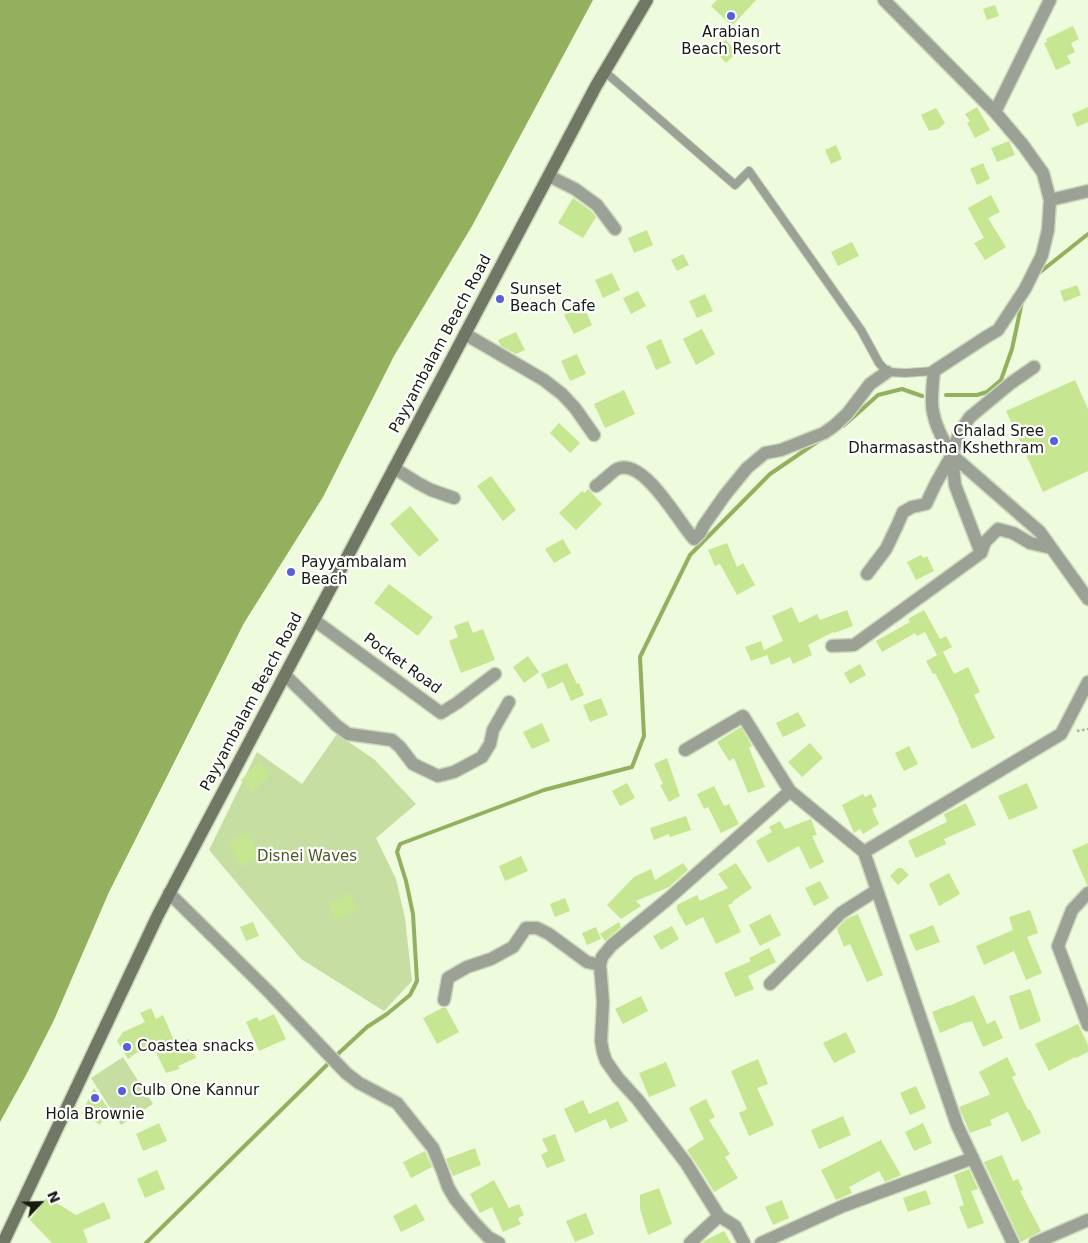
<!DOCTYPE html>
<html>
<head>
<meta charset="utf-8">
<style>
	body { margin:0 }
	#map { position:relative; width:1088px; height:1243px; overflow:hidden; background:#eefbdc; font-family:"DejaVu Sans",sans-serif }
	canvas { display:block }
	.north { position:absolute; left:15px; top:1178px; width:50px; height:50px; -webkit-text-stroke:4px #fff; paint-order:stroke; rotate:66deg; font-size:14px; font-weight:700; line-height:20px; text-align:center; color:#171c11 }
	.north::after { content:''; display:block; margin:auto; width:18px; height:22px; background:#171c11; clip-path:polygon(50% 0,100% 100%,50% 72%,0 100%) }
</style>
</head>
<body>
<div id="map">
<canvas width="1088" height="1243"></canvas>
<div class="north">N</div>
</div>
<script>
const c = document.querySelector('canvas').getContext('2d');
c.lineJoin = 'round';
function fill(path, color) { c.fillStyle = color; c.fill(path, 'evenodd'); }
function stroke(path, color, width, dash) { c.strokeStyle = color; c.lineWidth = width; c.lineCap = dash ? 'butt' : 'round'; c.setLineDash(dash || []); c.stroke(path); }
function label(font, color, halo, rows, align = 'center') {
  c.font = font + ' "DejaVu Sans",sans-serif'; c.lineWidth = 4.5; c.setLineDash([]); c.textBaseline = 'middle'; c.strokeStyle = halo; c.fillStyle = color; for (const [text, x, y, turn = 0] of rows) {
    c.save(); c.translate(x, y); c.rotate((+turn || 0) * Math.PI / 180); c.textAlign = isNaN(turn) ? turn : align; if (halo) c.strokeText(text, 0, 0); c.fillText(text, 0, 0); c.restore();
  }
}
fill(new Path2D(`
	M337 734 375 760 416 804 376 838 396 879 405 918 412 981 384 1011 301 959 209 850 257 752 302 784Z
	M123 1057 153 1104 121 1125 91 1078Z`), '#c6dea1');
fill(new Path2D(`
	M0 0H593L472 226 394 356 323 497 244 623 109 892 54 1020 26 1075 0 1122Z`), '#92b05e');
stroke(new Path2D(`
	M1039 273 1088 234
	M946 395H977L987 392 1001 380 1012 349 1022 302
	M843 426 849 421 878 395 902 389 922 396
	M146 1243 340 1052 367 1027 387 1014 410 995 417 981 413 914 406 881 397 852 400 844 544 790 632 767 644 736 640 657 690 555 770 474 820 440`), '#92b05e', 4);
fill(new Path2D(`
	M717 0H756L732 26 711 6Z
	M995 5 999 16 987 20 983 9Z
	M1073 26 1079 39 1071 43 1075 52 1067 56 1071 63 1056 70 1044 43 1047 42 1046 39Z
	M726 40 737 52 726 63 714 50Z
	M977 107 990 130 975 138 967 123 970 121 965 114Z
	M1088 107V122L1077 127 1072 114Z
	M936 108 945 123 938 129 929 131 921 115Z
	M1009 141 1015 155 997 162 991 148Z
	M836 145 842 159 831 164 825 150Z
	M983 163 990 179 977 185 970 169Z
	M991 195 1000 212 988 218 1006 247 985 260 974 243 984 238 968 208Z
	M573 198 591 211 596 217 583 238 558 223Z
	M647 230 653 245 634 253 628 238Z
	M852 242 859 256 838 266 831 252Z
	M683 254 689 265 677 271 671 260Z
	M612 273 620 290 603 298 595 280Z
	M1077 285 1081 295 1064 302 1060 291Z
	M638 291 646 306 631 314 623 298Z
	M705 294 713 311 697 318 689 301Z
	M583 305 592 325 574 334 564 315Z
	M702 329 715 354 696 365 683 339Z
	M516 332 525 350 516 354 501 346 498 340Z
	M661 339 671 363 656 370 646 346Z
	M577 354 586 374 570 381 561 361Z
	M1075 380 1088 409V471L1043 492 1006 411Z
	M624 390 635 414 605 428 594 404Z
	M559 423 580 443 570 453 550 433Z
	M491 476 516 510 503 521 477 486Z
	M588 489 602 504 576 530 559 513 582 491 585 493Z
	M410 506 439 540 419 557 390 524Z
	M563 539 571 553 554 563 545 549Z
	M727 543 737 567 743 563 755 585 737 595 720 564 715 566 708 550Z
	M921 555 923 558 927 556 934 571 916 580 907 562Z
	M389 584 433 617 418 636 374 603Z
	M792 607 799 623 817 614 820 620 847 610 853 626 834 633 833 632 808 645 812 655 793 664 790 657 771 665 767 655 751 661 745 647 761 641 764 650 783 641 772 616Z
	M924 610 940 639 946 636 952 647 937 655 925 632 917 636 915 633 882 652 876 641 910 622 908 619Z
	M468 621 473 633 483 629 495 660 461 673 449 641 458 637 454 626Z
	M943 652 954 674 968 667 980 692 974 695 995 738 972 749 958 721 959 720 935 673 933 674 926 661Z
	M528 656 539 672 524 683 513 667Z
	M567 663 577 684 579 683 584 695 571 701 563 682 548 689 541 674Z
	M860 664 866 675 850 684 844 673Z
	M601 698 608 715 590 722 583 705Z
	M798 712 806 726 783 737 776 723Z
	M542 723 550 741 532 749 523 732Z
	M741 727 752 746 749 748 765 787 748 793 734 758 729 761 717 742Z
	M810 743 823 758 802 777 788 762Z
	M909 746 918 764 904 771 895 753Z
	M667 758 680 796 669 802 660 785 663 784 654 764Z
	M259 761 271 773 253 792 241 780Z
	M627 783 635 798 620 806 612 791Z
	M1027 783 1038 808 1009 820 998 796Z
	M714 786 724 806 729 804 739 824 721 833 708 807 704 809 697 794Z
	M863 794 865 797 871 794 877 806 872 809 879 824 863 834 860 829 854 833 842 805Z
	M966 803 976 825 944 839 946 844 916 858 908 841 947 822 944 814Z
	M686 816 691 830 670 837 669 834 654 840 650 828Z
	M811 819 817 835 812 836 824 862 810 869 799 846 768 863 756 841 772 832 769 827 780 821 785 829Z
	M248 832 260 858 240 867 228 842Z
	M1088 843V885H1087L1072 850Z
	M521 856 528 871 505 881 499 866Z
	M683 863 688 870 669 887 636 901 641 906 621 919 607 905 634 877 651 869 655 880Z
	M736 863 752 888 733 901V903L728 905 741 932 716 944 703 917 686 926 677 910V905L697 895 700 901 728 888 718 874Z
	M898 868H902L909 875 898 885 890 876Z
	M949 873 960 894 939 906 929 884Z
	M820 881 829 898 814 906 805 888Z
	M350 893 358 911 336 921 328 903Z
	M565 898 570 911 555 917 550 904Z
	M1030 910 1038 933 1027 937 1042 973 1026 980 1014 951 984 965 976 946 1013 930 1009 917Z
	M770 914 781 935 760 946 749 925Z
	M858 914 883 975 867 982 850 944 844 947 837 929 846 919Z
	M253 922 259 936 246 941 240 927Z
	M619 922 621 927 605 941 600 934Z
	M933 925 940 942 916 951 909 935Z
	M672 926 679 939 661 950 653 936Z
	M596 927 601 939 587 945 582 933Z
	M769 948 776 962 748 976 754 989 735 997 724 973 751 961 749 958Z
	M1030 989 1041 1021 1020 1030 1009 996Z
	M974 995 987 1024 995 1020 1003 1038 983 1047 972 1021 966 1023V1022L940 1033 932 1012 949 1005V1006Z
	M641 996 648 1011 623 1024 615 1009Z
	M151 1008 156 1019 163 1015 176 1045 189 1039 196 1058 178 1066 180 1069 166 1073 155 1050 149 1052 146 1046 128 1059 117 1041 123 1032 145 1022 140 1013Z
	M442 1008H446L459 1032 437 1044 423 1018Z
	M274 1014 286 1039 259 1051 246 1022 257 1017 259 1021Z
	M1078 1024 1088 1045V1052L1076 1058 1075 1057 1049 1071 1035 1044Z
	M846 1032 856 1052 834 1063 823 1043Z
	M1007 1057 1016 1075 1012 1077 1028 1110H1030L1041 1133 1022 1142 1008 1112 990 1120 992 1125 970 1133 959 1107 989 1095 990 1094 979 1072Z
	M758 1059 768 1084 757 1088 774 1125 749 1136 739 1113 747 1109 731 1071Z
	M666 1062 676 1086 649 1097 639 1073Z
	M916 1086 926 1108 910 1115 900 1093Z
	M94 1088 108 1108 100 1125 82 1113Z
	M706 1099 715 1117 709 1120 730 1154 725 1157 738 1178 714 1192 702 1172 687 1150 704 1139 689 1108Z
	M583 1100 589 1114 618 1101 628 1121 610 1129 606 1119 575 1133 564 1109Z
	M843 1116 851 1135 819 1149 811 1130Z
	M159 1123 167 1141 143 1151 136 1134Z
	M923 1123 932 1143 914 1151 905 1132Z
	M555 1134 565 1161 547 1168 541 1155 548 1151 542 1139Z
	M881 1140 901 1175 885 1182 879 1171 849 1187 852 1193 836 1200 821 1170Z
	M475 1148 481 1165 453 1176 446 1159Z
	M425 1151 432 1167 411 1178 403 1162Z
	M1002 1155 1013 1181 1018 1179 1023 1190 1020 1191 1041 1231 1021 1242 984 1162Z
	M969 1169 978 1189 971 1191 984 1223 968 1229 959 1207 964 1205 954 1175Z
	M157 1170 165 1189 145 1198 137 1179Z
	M494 1180 509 1208 519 1204 524 1215 518 1218 521 1224 503 1232 492 1207 480 1213 470 1194Z
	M659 1188 672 1224 648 1235 640 1209V1195Z
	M926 1190 931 1204 908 1212 903 1198Z
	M47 1197 76 1215 104 1202 111 1218 83 1230 88 1243H52L30 1220Z
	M782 1200 789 1218 773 1225 765 1207Z
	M416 1204 425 1220 401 1232 393 1216Z
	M586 1213 594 1234 575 1242 566 1221Z
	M724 1231 731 1243H702L704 1241Z`), '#c6e692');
const service = new Path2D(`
	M604 71 735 185 749 171 861 330 879 363 887 372 905 373 934 371`);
const minor = new Path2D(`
	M884 0 995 112
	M1050 0 995 112 1023 145 1043 173 1050 200 1048 230 1042 255 1025 289 998 330 986 337 934 371C933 380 932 390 932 399 931 419 942 439 952 455L1040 532 1088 599
	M549 176 575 189 597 205 615 229
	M1050 200 1088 191
	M465 334 544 380 562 394 575 408 594 435
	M394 468 418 483 431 490 454 498
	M596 486C601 483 614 470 617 469 644 457 679 523 694 539L700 533 704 525 725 495 747 468 765 453 781 450 824 433 834 426 847 414 870 384 887 372
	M981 553 985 542 998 529 1013 533 1030 543 1051 548
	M867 574 886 549 897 526 903 512 912 507 926 504 936 483 952 455 959 433 970 417 1011 383 1034 367
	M314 620 441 713 457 703 495 674
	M832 646 854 645 981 553 955 485 952 455
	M285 675 336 725 348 734 392 740 400 747 413 764 438 776 454 772 482 757 490 744 493 730 509 702
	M685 750 743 716 790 791
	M864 852 957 1125 1013 1243
	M169 893 270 993 346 1073 359 1083 397 1103 433 1148 442 1170 448 1187 455 1199 472 1220 488 1237 499 1243
	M1088 893 1072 910 1058 946 1088 1025
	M770 984 841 913 877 890
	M444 1000 448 978 467 967 491 959 513 947 526 928H537L549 934 587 962 600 965
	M719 1216 735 1226 744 1243
	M690 1243 719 1216 686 1163 638 1100 618 1078 606 1061 603 1052 601 1041 603 1002 600 965 602 957 612 945 668 899 790 791 864 852 1061 734 1088 682
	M761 1243 843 1206 973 1158
	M1035 1243 1088 1220`);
const secondary = new Path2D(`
	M3 1243 158 915 596 86 647 0`);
stroke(service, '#ccd7bc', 10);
stroke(minor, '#ccd7bc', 15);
stroke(secondary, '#ccd7bc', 15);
stroke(new Path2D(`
	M1077 731 1088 729`), '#a9b39b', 2.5, [2.5, 2.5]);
stroke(service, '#9ba194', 8);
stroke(minor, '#9ba194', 12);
stroke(secondary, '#707865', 12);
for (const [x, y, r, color] of [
	[731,16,5,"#5760d7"],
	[500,299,5,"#5760d7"],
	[1054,441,5,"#5760d7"],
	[291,572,5,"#5760d7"],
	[127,1047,5,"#5760d7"],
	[122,1091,5,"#5760d7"],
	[95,1098,5,"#5760d7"]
]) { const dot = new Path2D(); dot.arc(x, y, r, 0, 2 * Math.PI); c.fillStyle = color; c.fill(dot); stroke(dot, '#fff', 2); }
label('15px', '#171c11', '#fff', [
	["Arabian",731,33,"center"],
	["Beach Resort",731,50,"center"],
	["Sunset",510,290],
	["Beach Cafe",510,307],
	["Chalad Sree",1044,432,"right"],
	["Dharmasastha Kshethram",1044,449,"right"],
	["Payyambalam",301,563],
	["Beach",301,580],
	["Coastea snacks",137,1047],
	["Culb One Kannur",132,1091],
	["Hola Brownie",95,1115,"center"]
], 'left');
label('15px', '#171c11', '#fff', [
	["Payyambalam Beach Road",441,344,-62],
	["Pocket Road",402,664,36],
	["Payyambalam Beach Road",252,702,-62]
]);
label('15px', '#475b21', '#fff', [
	["Disnei Waves",307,857]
]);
</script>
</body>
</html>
